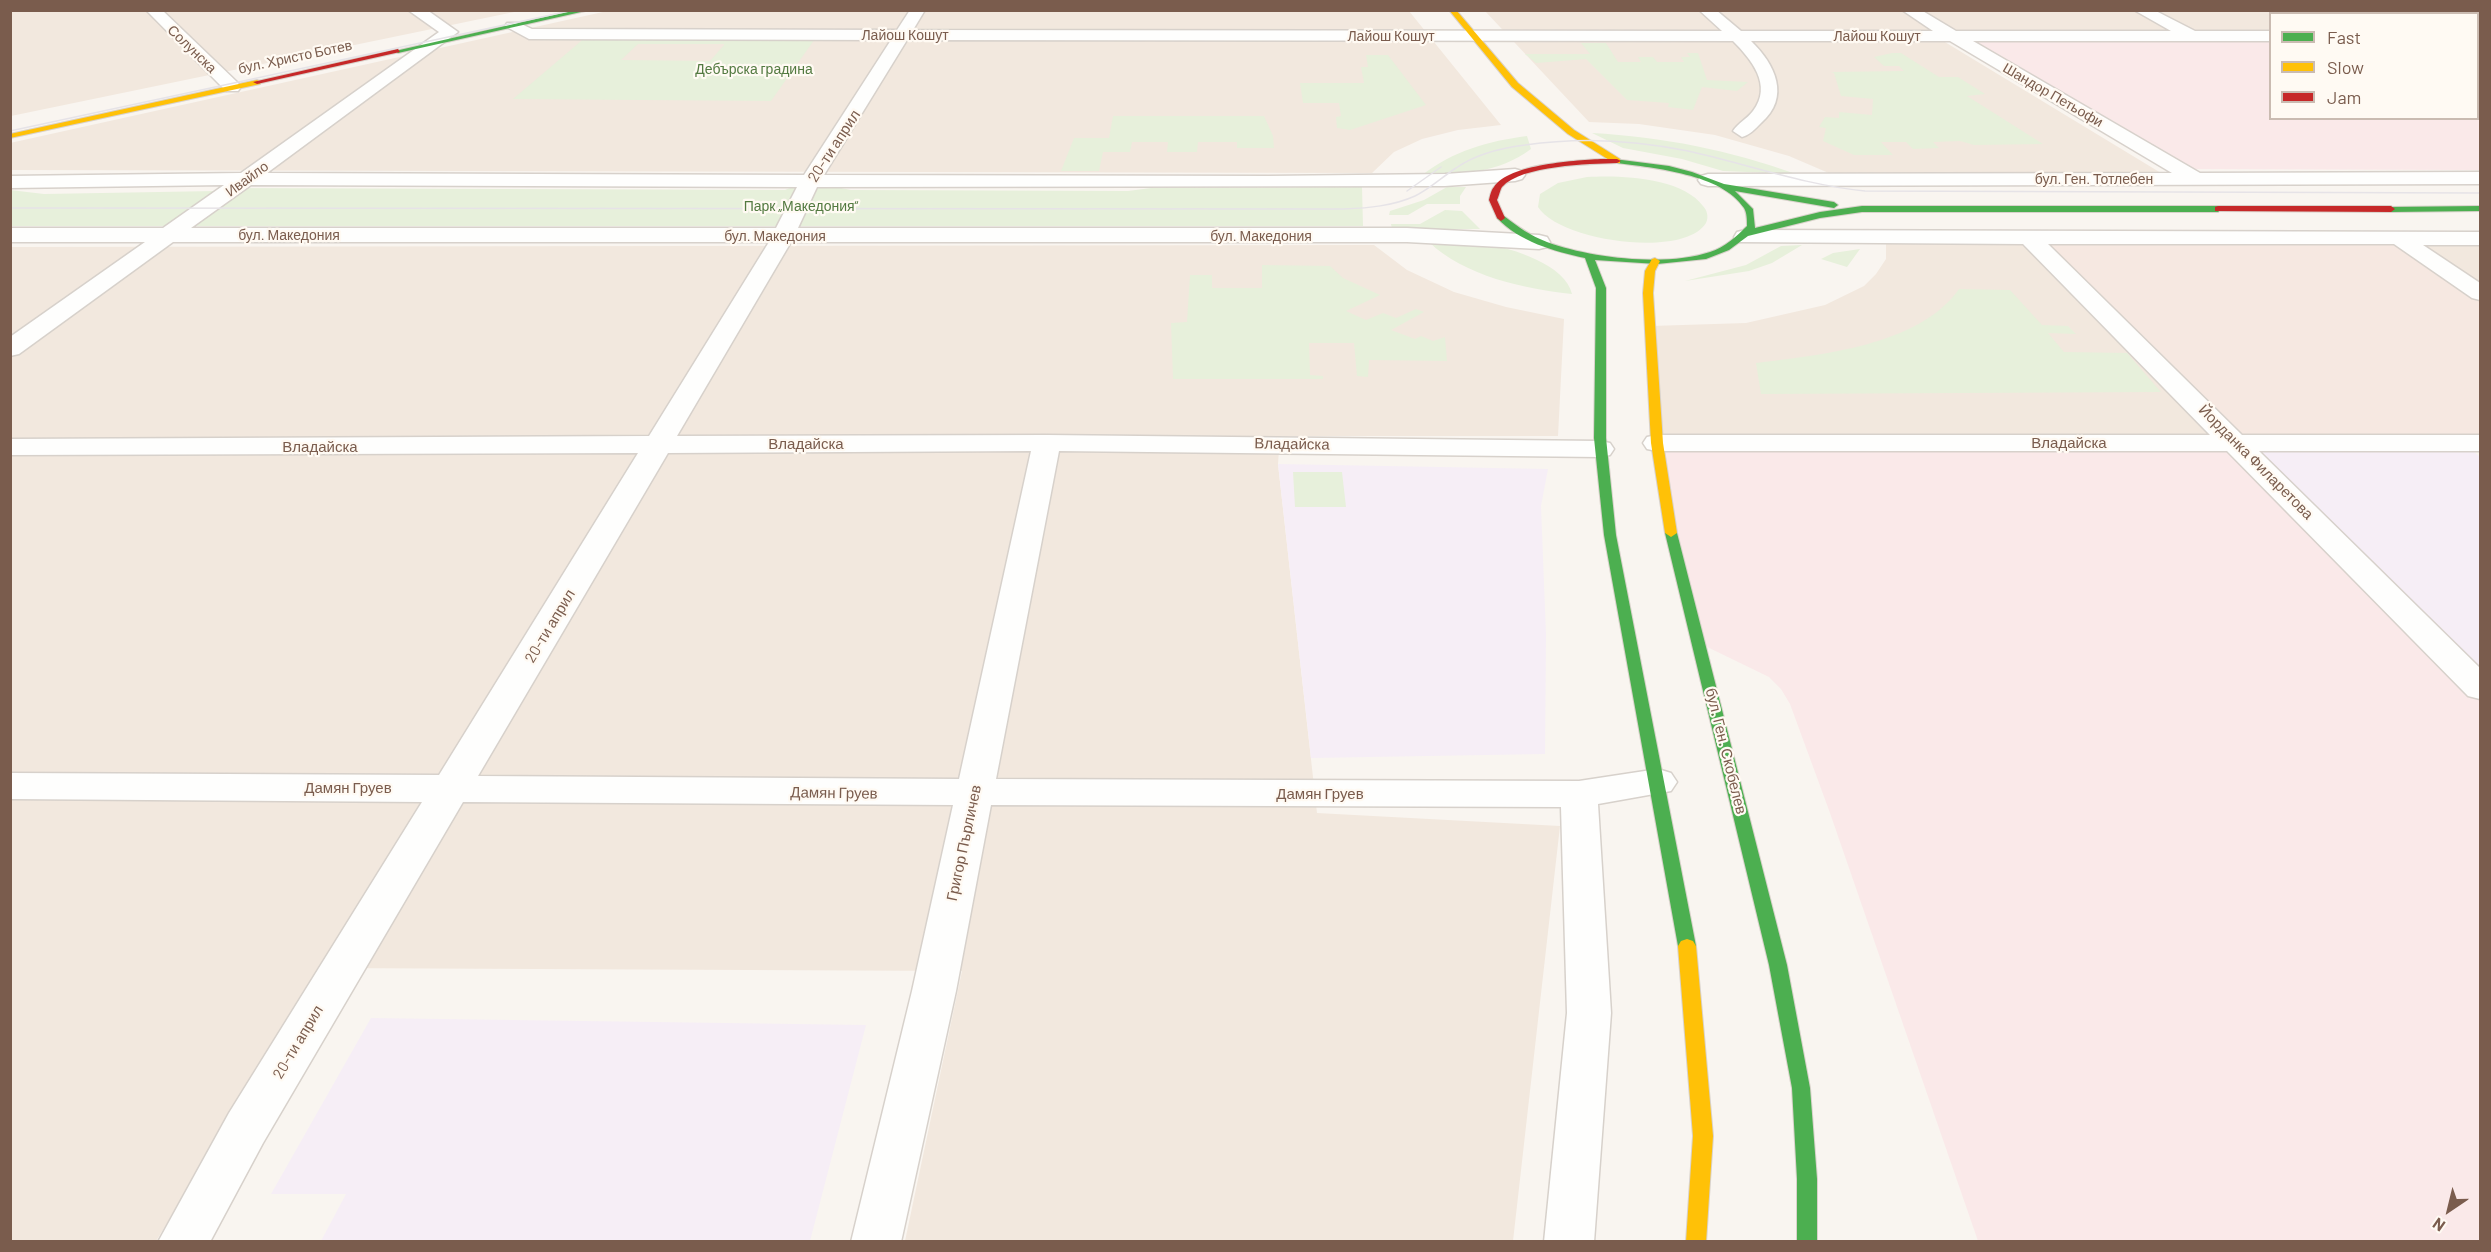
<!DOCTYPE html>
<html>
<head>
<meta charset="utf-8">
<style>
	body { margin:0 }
	#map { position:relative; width:2491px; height:1252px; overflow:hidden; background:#f9f5f0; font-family:Barlow,sans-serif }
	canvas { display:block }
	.frame { position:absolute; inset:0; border:12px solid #7a5c4d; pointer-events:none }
	.legend { position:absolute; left:2269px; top:12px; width:210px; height:108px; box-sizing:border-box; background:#fffaf3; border:2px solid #cabbb1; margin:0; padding:8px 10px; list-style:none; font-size:18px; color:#7a5c4d }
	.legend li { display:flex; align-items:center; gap:12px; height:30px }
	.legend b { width:30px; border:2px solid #cabbb1 }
	.north { position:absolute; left:2419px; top:1180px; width:60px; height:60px; -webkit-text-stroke:4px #fffaf3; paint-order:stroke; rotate:215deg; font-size:16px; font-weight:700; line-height:24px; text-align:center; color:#7a5c4d }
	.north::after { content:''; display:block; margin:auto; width:21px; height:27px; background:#7a5c4d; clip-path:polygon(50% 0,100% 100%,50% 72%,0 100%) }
</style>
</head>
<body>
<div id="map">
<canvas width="2491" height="1252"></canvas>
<div class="frame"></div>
<ul class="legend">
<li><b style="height:8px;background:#4caf50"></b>Fast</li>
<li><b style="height:8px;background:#ffc107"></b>Slow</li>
<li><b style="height:8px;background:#c62828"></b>Jam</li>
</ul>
<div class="north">N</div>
</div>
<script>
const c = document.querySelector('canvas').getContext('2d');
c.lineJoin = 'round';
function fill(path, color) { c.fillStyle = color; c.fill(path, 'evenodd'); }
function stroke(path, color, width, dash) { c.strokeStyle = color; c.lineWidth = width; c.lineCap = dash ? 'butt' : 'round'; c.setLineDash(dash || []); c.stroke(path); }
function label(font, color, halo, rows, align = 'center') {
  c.font = font + ' Barlow,sans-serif'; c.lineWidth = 4.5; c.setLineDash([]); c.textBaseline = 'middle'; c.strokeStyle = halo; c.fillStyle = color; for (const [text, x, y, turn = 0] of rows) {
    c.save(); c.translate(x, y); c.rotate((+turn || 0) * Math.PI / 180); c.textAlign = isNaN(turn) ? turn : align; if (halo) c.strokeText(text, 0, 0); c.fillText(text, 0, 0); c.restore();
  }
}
fill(new Path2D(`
	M612 10 1409 11 1501 125 1458 130 1422 139 1394 152 1372 173 11 170 10 143Z
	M2480 10V33H2478V14H2270V34L1930 33 2161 173 1831 174 1789 156 1715 135 1639 124 1589 122 1485 11Z
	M11 11H519L11 116Z
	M1886 240H2032L2238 443H1658L1651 326 1746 323 1825 305 1864 286 1876 274 1886 259Z
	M2402 240H2480V293Z
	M1374 245 1407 270 1454 292 1506 307 1564 319 1558 436H1280L1278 464 1317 813 1560 826 1513 1241H905L962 971 324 968 156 1241H11L10 247Z`), '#f2e8de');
fill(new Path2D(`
	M2032 240H2402L2480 293V443H2238Z`), '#f6e8e1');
fill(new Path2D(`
	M2238 443H2463L2480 457V686Z
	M1278 464 1548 469 1541 506 1546 635 1545 754 1311 758Z
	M371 1018 866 1025 810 1241H321L346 1194H271Z`), '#f6eef6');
fill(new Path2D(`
	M1949 37H2270V118H2478V38H2480V170L2187 169Z
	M1658 443H2238L2480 687V1241H1978L1830 813 1790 704 1781 689 1769 677 1699 643Z`), '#fae9e9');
fill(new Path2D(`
	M587 36H817L771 101 513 99ZM638 44H724V45L710 61 621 60Z
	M1581 43H1606L1618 62H1641L1638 57H1653L1657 62H1684L1681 57H1690L1687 53H1698L1707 80 1748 82 1737 91 1702 87 1693 110 1668 107 1669 103 1627 100 1586 59 1536 63 1525 54H1590Z
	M1892 53H1901L1939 77H1958L1985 94 1967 96 2043 144 1974 145 1960 141 1933 142 1939 148 1913 149 1906 142H1881L1893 155H1854L1823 141 1826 128 1819 127 1825 117 1839 118V112L1872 115 1873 99 1841 96 1834 73 1831 72 1904 71 1899 66H1884L1874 57Z
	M1366 55H1388L1426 105 1350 130 1337 128 1336 117 1341 116 1339 103H1303L1300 83H1364L1361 67H1368Z
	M1113 116H1264L1273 136 1274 148H1237V142H1198L1197 152H1167L1168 142H1132L1130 152H1103L1099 171H1061L1074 138H1109Z
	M1592 133C1663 137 1729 150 1796 174L1723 171 1682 159 1623 148Z
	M1527 136 1531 149C1499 173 1460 175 1422 175 1453 151 1488 141 1527 136Z
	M1587 177C1619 175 1682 177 1703 206 1707 210 1709 217 1706 223 1684 259 1559 241 1538 207L1540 194 1558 183Z
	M797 185 832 186 851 190 1128 191 1151 188 1362 187 1363 226H11L10 190 44 194 216 191 219 188 785 190Z
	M1447 187H1466L1460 196V204H1427L1408 215H1389L1390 211 1424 200Z
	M1445 210 1462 211 1480 229H1392L1391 224H1420Z
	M1429 242C1448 243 1467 241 1486 244 1512 248 1566 265 1572 294 1525 289 1464 276 1429 242Z
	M1802 245 1772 263 1749 271 1685 281 1746 265 1781 246Z
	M1860 249 1847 267 1821 259 1833 253Z
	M1262 265 1330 266 1343 278 1380 295 1346 311 1366 320 1383 313 1396 318 1416 309 1424 312 1391 330 1415 339 1421 336 1433 341 1445 337 1447 361 1369 360 1368 377 1357 376 1354 343H1309L1310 375 1323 376V379H1173L1171 323 1187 322 1190 275H1212V288H1262Z
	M1959 289 2010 290 2042 325 2068 326 2076 334 2048 333 2064 352 2127 353 2161 392 1761 394 1756 363C1820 355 1919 346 1959 289Z
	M1293 472H1342L1346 507H1295Z`), '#e7f0db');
const street = new Path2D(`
	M146 10H162L238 83 241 87 238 91H226Z
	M408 10H427L458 32 267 173 804 175 891 40 529 39 505 26 507 23H519L532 29 897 30 910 10H925L913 30 1722 31 1699 10H1716L1741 31H1933L1902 10H1921L1956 31H2171L2134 10H2154L2195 31H2270V41H1973L2200 173 2480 172V184L1708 186 1701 184 1698 180 1701 176 1708 174 2172 173 1950 41H1751C1775 64 1791 97 1761 123 1755 129 1750 135 1742 137L1733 131C1738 123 1747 119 1753 111 1773 85 1751 59 1733 41L907 40 824 175 1269 176 1445 174 1515 169 1522 171 1525 175 1522 179 1515 181 1445 186 817 187 798 228H1407L1539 235 1547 237 1550 242 1547 247 1539 249 1407 242H791L677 436 1047 435 1600 441 1610 443 1614 449 1610 455 1600 457 1059 451 996 779 1579 781 1658 769 1671 773 1677 782 1671 791 1598 804 1611 1013 1594 1242H1544L1567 1013 1561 807 991 805 956 991 901 1242H851L912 991 953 805 463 802 263 1143 210 1242H158L229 1113 422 802 10 799V773L439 775 638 453 10 455V439L649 436 769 242H173L19 354 10 356V337L145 242H10V228H163L224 185 10 188V176L241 173 439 32ZM251 185 797 187 776 228H191ZM1031 451 959 779 478 776 668 453Z
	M2358 10H2378L2380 14H2360Z
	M1745 230 2480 232V245H2423L2480 283V300L2472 298 2394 244H2048L2242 435H2480V451H2259L2480 668V699L2468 696 2227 451H1657L1647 449 1643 443 1647 437 1657 435H2210L2023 244 1737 242 1734 237 1737 232Z`);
const fast = new Path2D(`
	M576 10H590L398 53 395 51Z
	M1614 159 1669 166 1692 172 1724 184 1834 202 1838 205 1834 208 1735 191 1753 209 1755 228 1820 212 1862 206H2218L2222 209 2218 212H1862L1820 218 1748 236 1729 250 1706 259 1657 264 1595 260 1606 288V438L1616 535 1696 946 1693 951 1687 953 1681 951 1678 946 1604 535 1594 438 1596 288 1585 258C1553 251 1520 242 1497 218L1504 216C1518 227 1531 236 1547 242 1590 258 1666 267 1710 252 1725 247 1736 237 1747 226 1747 220 1747 213 1744 208 1722 174 1654 168 1617 163L1613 161Z
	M2388 207 2480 206V211L2391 212 2388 211Z
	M1671 529 1677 533 1787 965 1810 1088 1817 1179V1242H1797V1179L1792 1088 1769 965 1665 533Z`);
const slow = new Path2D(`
	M1449 10H1456L1518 83 1574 130 1620 159V163H1614L1568 134 1512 87Z
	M257 80 261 82 260 84 10 138V134Z
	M1655 258 1660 261 1655 271 1653 293 1663 443 1677 533 1671 537 1665 533 1651 443 1643 293 1645 271 1652 259Z
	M1687 939 1693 941 1696 946 1713 1136 1706 1242H1686L1693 1136 1678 946 1681 941Z`);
const jam = new Path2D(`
	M398 49 400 52 257 84 253 82Z
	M1603 159H1617L1621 161 1617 163C1589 164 1522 165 1502 187 1500 190 1499 196 1497 200L1505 218 1501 221 1497 218 1489 200C1490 196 1491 190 1494 187 1508 164 1578 160 1603 159Z
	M2218 206H2391L2395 209 2391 212 2215 211V207Z`);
stroke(street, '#d7d1cb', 3);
stroke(fast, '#d9d2cb', 2);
stroke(slow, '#d9d2cb', 2);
stroke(jam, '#d9d2cb', 2);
fill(street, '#fefefd');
fill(fast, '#4caf50');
fill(slow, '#ffc107');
fill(jam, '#c62828');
stroke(new Path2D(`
	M10 131 574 10
	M1407 191 1441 167
	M10 208 1344 209C1368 208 1393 206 1415 196 1430 189 1442 177 1456 168 1476 154 1501 148 1525 145 1579 137 1635 140 1688 151 1747 164 1804 185 1865 191L2480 193`), '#e6e3e7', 1.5);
label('14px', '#7a5c4d', '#fffaf3', [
	["Лайош Кошут",905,35],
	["Лайош Кошут",1391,36],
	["Лайош Кошут",1877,36],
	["Солунска",192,49,44],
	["бул. Христо Ботев",295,57,-12],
	["Шандор Петьофи",2053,95,30],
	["Ивайло",247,179,-36],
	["бул. Ген. Тотлебен",2094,179],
	["бул. Македония",289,235],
	["бул. Македония",775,236],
	["бул. Македония",1261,236]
]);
label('14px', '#537a41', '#fffaf3', [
	["Дебърска градина",754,69],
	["Парк „Македония“",801,206]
]);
label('15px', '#7a5c4d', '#fffaf3', [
	["20-ти април",834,146,-57],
	["Владайска",2069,443],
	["Владайска",806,444],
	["Владайска",1292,444,1],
	["Владайска",320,447],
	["Йорданка Филаретова",2256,462,45],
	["20-ти април",550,626,-59],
	["бул. Ген. Скобелев",1726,751,76],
	["Дамян Груев",348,788],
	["Дамян Груев",834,793,1],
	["Дамян Груев",1320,794],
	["Григор Пърличев",964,843,-78],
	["20-ти април",298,1042,-59]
]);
</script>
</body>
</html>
